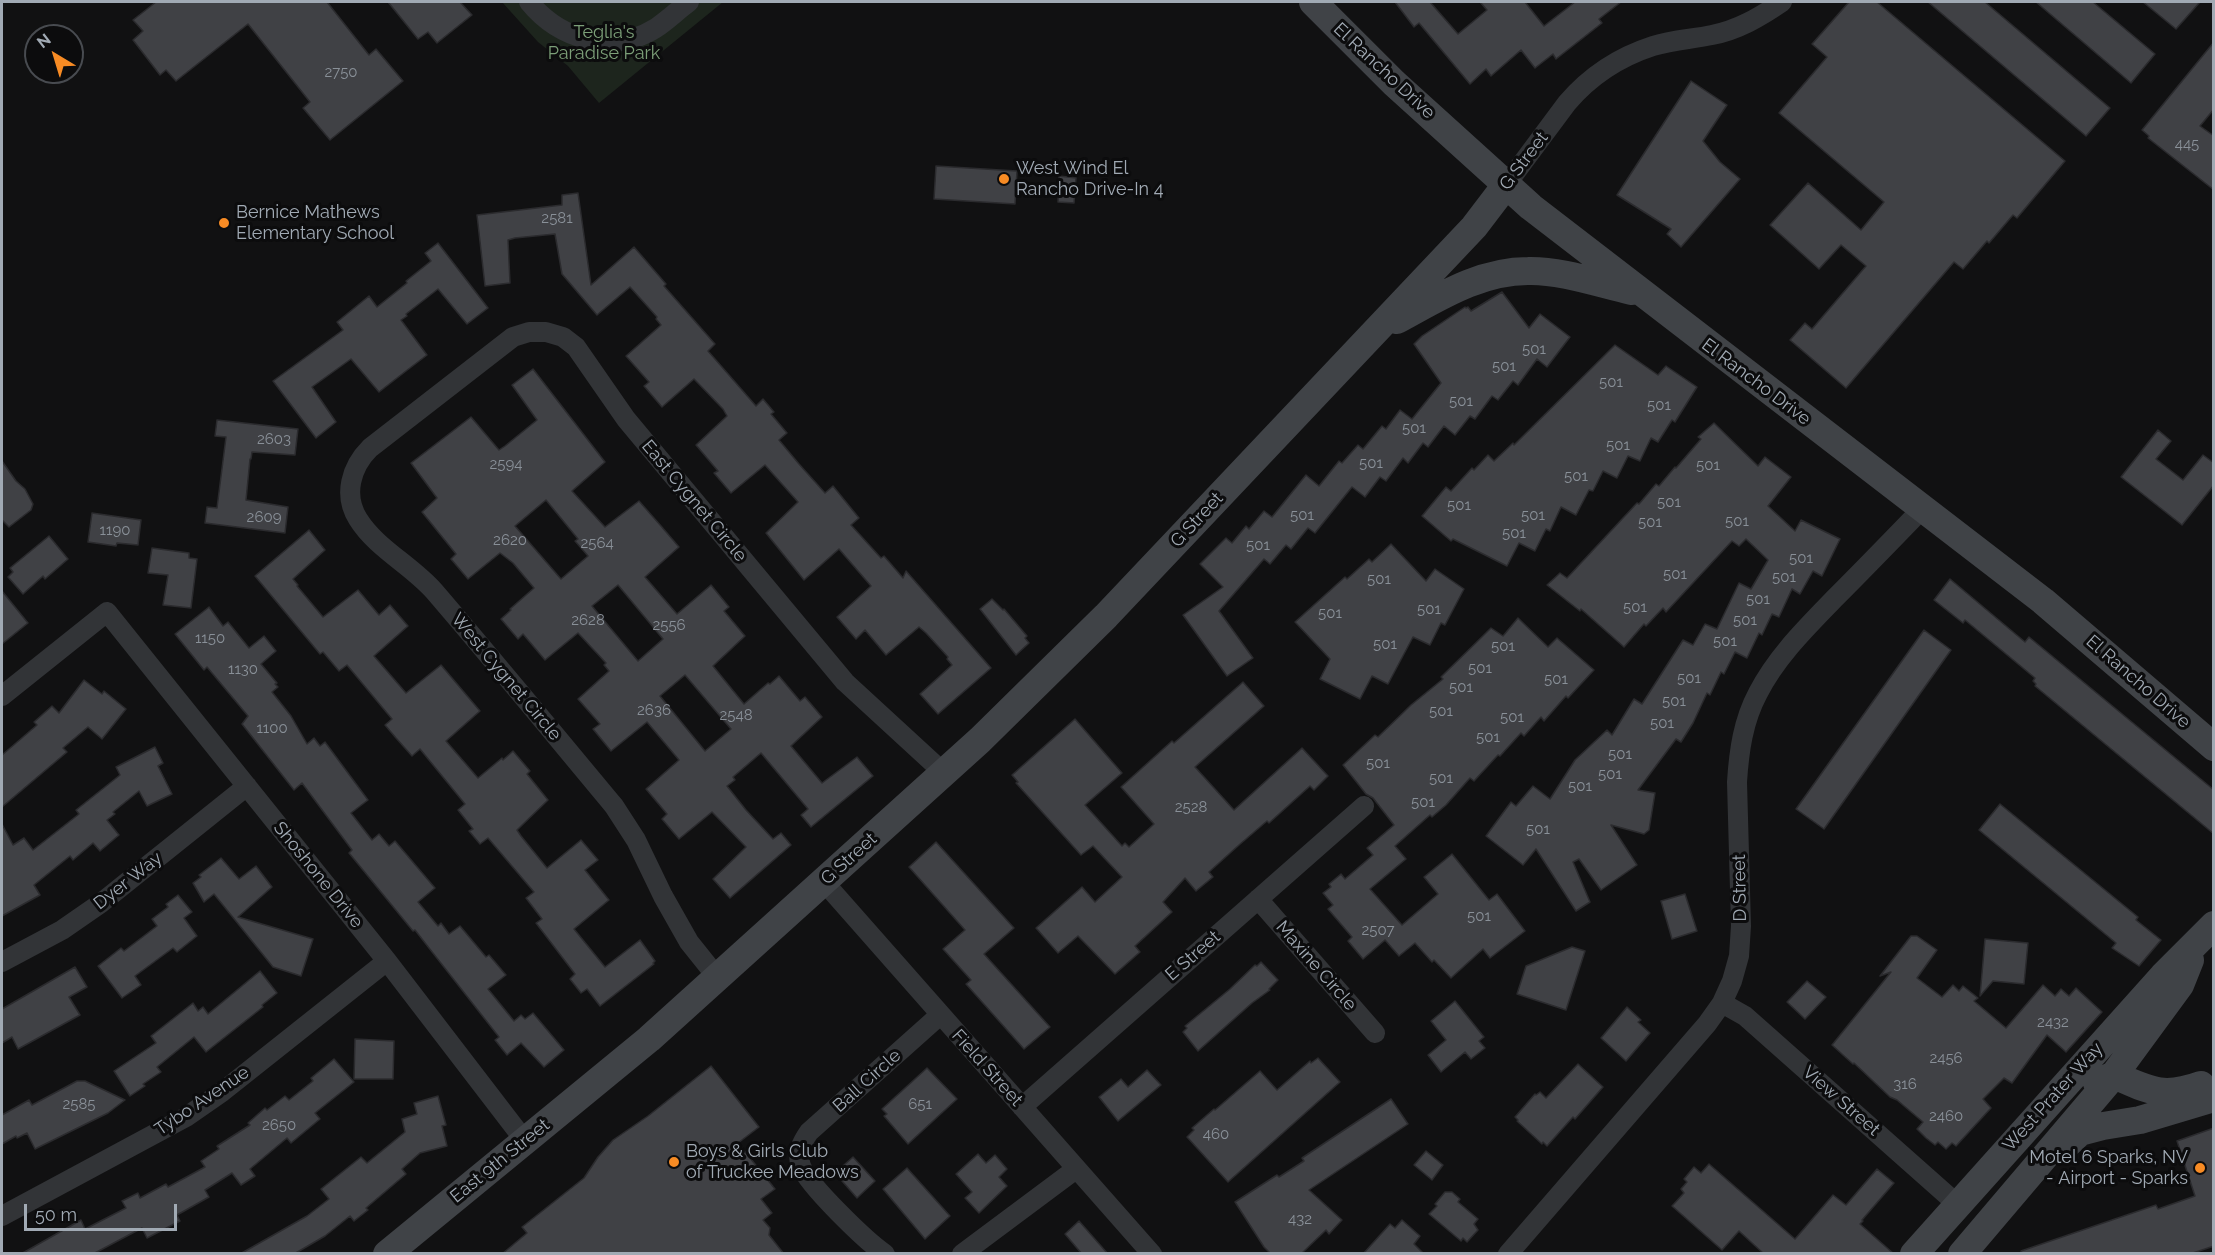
<!DOCTYPE html>
<html>
<head>
<meta charset="utf-8">
<style>
	body { margin:0 }
	#map { position:relative; width:2215px; height:1255px; overflow:hidden; background:#111112; font-family:Raleway,sans-serif }
	canvas { display:block }
	.frame { position:absolute; inset:0; border:3px solid #a1aab4; pointer-events:none }
	.north { position:absolute; left:24px; top:24px; width:60px; height:60px; box-sizing:border-box; background:#0c0c0d; border:2px solid #484b50; border-radius:50%; rotate:322deg; font-size:16px; font-weight:700; line-height:24px; text-align:center; color:#a1aab4 }
	.north::after { content:''; display:block; margin:auto; width:21px; height:27px; background:#f78b24; clip-path:polygon(50% 0,100% 100%,50% 72%,0 100%) }
	.scale { position:absolute; left:24px; top:1204px; width:153px; height:27px; box-sizing:border-box; border:3px solid #a1aab4; border-top:0; padding-left:8px; font-size:18px; line-height:21px; white-space:nowrap; color:#a1aab4; -webkit-text-stroke:4px #0c0c0d; paint-order:stroke }
</style>
</head>
<body>
<div id="map">
<canvas width="2215" height="1255"></canvas>
<div class="frame"></div>
<div class="north">N</div>
<div class="scale">50 m</div>
</div>
<script>
const c = document.querySelector('canvas').getContext('2d');
c.lineJoin = 'round';
function fill(path, color) { c.fillStyle = color; c.fill(path, 'evenodd'); }
function stroke(path, color, width, dash) { c.strokeStyle = color; c.lineWidth = width; c.lineCap = dash ? 'butt' : 'round'; c.setLineDash(dash || []); c.stroke(path); }
function label(font, color, halo, rows, align = 'center') {
  c.font = font + ' Raleway,sans-serif'; c.lineWidth = 6; c.setLineDash([]); c.textBaseline = 'middle'; c.strokeStyle = halo; c.fillStyle = color; for (const [text, x, y, turn = 0] of rows) {
    c.save(); c.translate(x, y); c.rotate((+turn || 0) * Math.PI / 180); c.textAlign = isNaN(turn) ? turn : align; if (halo) c.strokeText(text, 0, 0); c.fillText(text, 0, 0); c.restore();
  }
}
fill(new Path2D(`
	M502 2H723L599 103 568 66 538 42Z`), '#1d251d');
const building = new Path2D(`
	M156 2H327L369 55 376 49 403 81 330 140 303 108 310 102 248 24 176 81 166 70 160 75 133 40 143 31 133 20Z
	M388 2H460L472 15 437 43 428 32 418 39Z
	M1395 2H1430L1458 34 1487 10 1480 2H1525L1544 26 1575 2H1621L1599 19 1602 23 1556 59 1553 54 1535 68 1521 50 1491 76 1486 69 1470 84 1419 23 1414 27Z
	M1849 2H1877L2065 161 2017 218 2013 215 1989 243 1987 241 1963 269 1954 262 1846 388 1790 340 1805 323 1812 329 1866 266 1841 245 1819 269 1770 225 1808 183 1861 230 1884 202 1779 113 1827 57 1812 44Z
	M1928 2H1985L2110 108 2086 136Z
	M2036 2H2093L2155 54 2131 83Z
	M2143 2H2200L2176 29Z
	M2214 42V109L2200 126 2214 136V190L2148 138 2149 136 2142 130Z
	M1691 81 1727 105 1703 141 1720 162 1740 179 1681 247 1667 234 1671 229 1617 195Z
	M936 166 1017 171 1015 204 934 199Z
	M1059 176 1076 178 1074 203 1058 202Z
	M578 193 591 285 634 247 666 284 664 286 715 344 708 351 756 406 763 399 774 412 771 414 787 433 779 440 799 464 825 493 833 486 859 518 851 525 881 558 884 556 903 578 906 571 991 668 938 714 920 694 952 665 947 659 948 657 926 633 919 627 886 655 865 630 856 639 837 617 871 586 839 549 804 580 766 533 798 502 765 465 731 493 714 473 718 471 696 445 727 416 723 409 694 379 662 407 644 386 649 382 626 356 661 325 656 319 657 317 630 287 597 315 562 274 555 234 515 238 508 240 510 283 485 286 477 215 562 205V195Z
	M438 243 488 308 467 324 438 289 406 314 407 316 401 320 427 355 406 371 379 392 351 359 312 387 336 422 316 438 273 381 343 330 337 322 369 296 377 307 407 283 406 281 431 261 425 253Z
	M1502 292 1529 328 1540 314 1570 337 1547 367 1537 359 1518 385 1513 381 1498 400 1492 396 1475 419 1470 416 1455 435 1444 426 1428 447 1423 443 1408 463 1403 458 1386 481 1380 477 1365 497 1352 487 1315 533 1308 528 1291 549 1286 545 1270 564 1264 559 1219 611 1253 658 1227 676 1183 615 1223 587 1200 564 1226 538 1232 543 1246 526 1249 529 1264 511 1272 517 1306 475 1319 486 1339 461 1342 463 1358 445 1363 449 1382 426 1386 429 1400 410 1412 419 1441 383 1414 344 1422 336 1465 307 1466 308 1468 307 1471 311Z
	M1615 345 1658 375 1666 366 1697 387 1675 422 1672 420 1658 442 1651 438 1640 461 1628 456 1617 478 1603 471 1593 491 1589 490 1576 515 1561 507 1550 531 1546 529 1535 551 1519 543 1507 566 1453 539 1451 541 1422 516 1446 487 1451 491 1472 468 1474 470 1488 455 1494 461 1513 443 1514 445Z
	M533 369 605 462 572 491 605 527 639 501 661 526 679 547 645 577 677 614 711 585 729 607 724 611 745 636 713 666 744 704 768 683 770 684 779 676 800 701 805 697 822 717 791 746 822 783 857 757 873 776 811 827 801 815 808 809 761 753 733 777 735 780 727 786 746 810 773 839 781 833 791 845 730 898 713 879 746 847 712 812 679 839 662 819 667 814 646 789 679 760 647 722 611 751 593 729 600 724 578 699 609 671 604 665 606 663 578 633 545 660 523 634 518 639 501 619 511 610 510 609 534 588 513 563 500 553 468 579 451 559 456 554 422 512 437 498 411 463 471 417 499 450 505 446 537 420 512 385ZM546 500 578 539 575 541 588 556 561 579 515 526ZM618 585 663 639 638 661 592 606ZM685 675 731 729 705 751 660 696Z
	M217 420 298 429 295 455 252 452 251 459H250L246 500 288 507 285 533 205 523 207 507 217 508 226 437 215 436Z
	M1714 423 1758 466 1765 457 1791 477 1768 506 1795 531 1801 520 1840 539 1822 576 1813 571 1800 594 1792 589 1779 617 1772 614 1762 635 1759 633 1747 658 1735 652 1724 674 1721 672 1710 695 1707 693 1693 723 1681 742 1676 739 1638 790 1655 793 1649 830 1644 834 1611 825 1637 865 1601 890 1579 859 1573 862 1590 902 1576 911 1536 849 1523 865 1486 836 1511 802 1516 806 1533 786 1550 799 1575 760 1607 730 1612 735 1634 699 1642 704 1683 640 1693 645 1705 624 1717 629 1739 583 1751 589 1768 560 1746 539 1739 546 1732 541 1666 612 1663 608 1646 626 1644 624 1624 647 1581 609 1580 611 1547 585 1560 573 1567 578 1637 503 1639 504 1656 484 1659 486 1675 467 1676 468 1701 439 1698 437Z
	M2158 430 2171 441 2156 459 2183 480 2203 455 2214 463V485L2182 525 2121 477Z
	M2 461 16 481 25 489 33 504 31 510 9 527 2 520Z
	M92 513 141 520 138 545 117 543 116 546 88 542Z
	M309 530 325 550 293 579 298 585 297 586 323 617 358 590 379 615 390 605 408 626 374 656 406 693 441 665 480 711 446 741 478 778 502 758 503 760 513 751 530 771 527 774 548 800 517 830 521 836 547 868 581 840 598 860 585 870 609 900 574 929 605 967 640 940 655 961 653 963 654 964 600 1006 587 989 581 993 570 979 575 974 536 923 542 919 526 898 534 892 488 838 480 844 469 831 473 829 458 810 465 804 420 749 412 756 396 738 385 725 392 719 347 665 339 671 323 652 320 654 255 576Z
	M49 536 68 559 45 579 43 576 23 594 8 577 13 572 10 568Z
	M1391 544 1426 581 1435 569 1464 589 1445 625 1441 623 1430 645 1413 637 1388 684 1372 676 1360 699 1320 679 1330 659 1295 622 1345 577 1347 579 1369 559 1372 562Z
	M152 548 189 553V558L197 559 191 608 163 605 168 575 148 573Z
	M1950 579 2025 642 2029 637 2214 790V834L2035 686 2036 684 2033 681 2035 678 1965 620 1963 623 1934 600Z
	M2 591 28 623 2 644Z
	M992 599 1003 610 1004 609 1027 636 1025 638 1029 643 1016 655 980 609Z
	M209 607 223 626 228 622 249 648 264 636 276 651 261 664 277 683 275 684 278 687 272 692 291 716 307 744 314 738 320 746 325 742 368 800 351 813 372 840 379 834 389 846 395 841 435 888 418 902 438 926 441 923 449 934 460 926 486 957 489 955 506 975 488 989 514 1021 521 1015 525 1019 533 1013 564 1050 544 1067 521 1043 507 1055 495 1040 499 1037 429 948 415 930 413 931 349 853 352 850 302 783 294 790 242 724 248 716 207 667 204 670 175 634Z
	M1518 618 1548 647 1557 638 1594 670 1568 698 1566 696 1544 721 1541 717 1524 736 1521 733 1500 756 1498 755 1474 781 1470 778 1446 805 1432 817 1430 815 1395 846 1406 859 1370 889 1402 925 1438 894 1424 877 1452 854 1489 900 1497 894 1525 931 1490 958 1483 949 1451 978 1434 960 1432 962 1415 943 1399 956 1385 940 1363 959 1348 941 1352 937 1328 909 1333 905 1323 893 1331 887 1329 884 1341 874 1345 879 1373 855 1367 848 1394 825 1373 798 1366 794 1343 765 1375 735 1378 737 1411 705 1443 679 1441 677 1491 628 1503 636Z
	M1924 630 1951 650 1824 829 1796 809Z
	M84 680 102 694 104 691 126 709 102 739 88 727 63 748 67 752 2 807V755L37 725 34 722 52 706 59 713Z
	M1243 682 1264 706 1195 767 1234 810 1302 748 1328 776 1314 790 1310 786 1269 823 1267 821 1239 845 1209 872 1213 877 1196 891 1185 878 1163 902 1172 912 1135 946 1140 952 1115 974 1078 936 1058 953 1036 928 1082 887 1095 902 1122 877 1093 846 1081 855 1016 783 1018 782 1012 775 1075 719 1122 773 1085 805 1122 846 1125 843 1129 847 1154 824 1121 787 1172 741 1174 743Z
	M155 747 163 763 158 766 172 794 147 806 139 791 113 812 115 814 107 820 119 835 100 851 93 843 73 860 70 856 34 885 40 895 2 916V824L13 845 24 838 33 850 79 814 76 810 120 775 116 767Z
	M2000 804 2138 917 2136 920 2161 940 2139 966 2112 948 2116 943 1979 830Z
	M936 842 1014 928 984 954 1050 1027 1024 1049 966 984 971 980 943 949 965 930 909 867Z
	M221 858 239 879 256 866 272 887 238 917 313 939 301 976 273 967 214 894 204 902 193 883 201 877 199 875Z
	M1685 894 1697 931 1672 939 1661 901Z
	M178 895 192 912 184 918 197 936 177 952 173 948 135 976 141 985 122 998 98 966 121 948 124 951 157 926 152 919 168 907 166 904Z
	M1911 936H1917L1937 950 1917 978 1942 997 1953 985 1959 991 1963 986 1978 998 1974 1001 2006 1028 2043 985 2055 996 2061 989 2069 996 2076 988 2102 1012 2066 1052 2047 1035 2012 1083 2004 1078 1983 1099 1991 1108 1956 1146 1952 1143 1946 1149 1938 1142 1935 1145 1926 1138 1917 1129 1923 1122 1897 1100 1890 1097 1854 1063 1853 1064 1832 1045 1891 972 1880 976Z
	M1985 939 2028 943 2024 984 1993 981 1980 996Z
	M1572 947 1585 951 1566 1010 1517 994 1526 966Z
	M1261 962 1278 980 1269 989 1270 990 1252 1003 1198 1051 1183 1032 1187 1028 1185 1026 1230 989 1255 965 1257 966Z
	M75 967 87 987 69 997 80 1015 18 1049 12 1037 2 1043V1009Z
	M260 971 277 993 262 1005 263 1007 206 1052 194 1037 157 1067 161 1072 143 1084 145 1086 130 1096 114 1071 156 1043 151 1036 193 1003 198 1011 203 1007 208 1014Z
	M1807 981 1826 997 1805 1019 1787 1002Z
	M1455 1001 1484 1037 1479 1041 1485 1048 1471 1059 1465 1052 1441 1072 1428 1055 1446 1040 1431 1021Z
	M1627 1007 1641 1020 1638 1022 1650 1033 1626 1061 1601 1038Z
	M355 1039 394 1041 393 1079H354Z
	M1318 1058 1340 1082 1228 1182 1187 1137 1194 1130 1192 1128 1214 1109 1215 1110 1222 1104 1260 1071 1277 1090 1310 1061 1311 1063Z
	M334 1059 354 1082 315 1113 320 1119 291 1143 287 1138 250 1169 255 1176 241 1185 232 1173 205 1190 209 1197 177 1215 180 1221 147 1238 142 1228 93 1254H21L81 1220 85 1229 126 1208 122 1201 138 1193 140 1198 166 1184 168 1187 205 1167 201 1161 219 1149 217 1146 250 1125 248 1123 265 1108 267 1110 285 1096 289 1100 313 1081 311 1078Z
	M1578 1064 1603 1087 1575 1119 1573 1117 1547 1146 1543 1142 1542 1144 1517 1121 1518 1120 1515 1117 1535 1094 1536 1095 1540 1092 1546 1098Z
	M711 1066 759 1127 738 1143 775 1189 761 1199 772 1213 763 1220 770 1228 769 1235 784 1254H502L527 1233 522 1227 584 1178 598 1157 613 1140 648 1116Z
	M927 1068 957 1099 908 1144 884 1116 887 1114 882 1109Z
	M1147 1070 1161 1085 1118 1121 1099 1097 1121 1079 1128 1087Z
	M77 1081H85L125 1100 108 1113 35 1149 27 1133 17 1138 16 1136 2 1144V1115L29 1100 32 1105Z
	M438 1096 446 1125 442 1126 447 1146 420 1153 402 1169 406 1174 366 1208 368 1210 354 1221 350 1216 325 1236 294 1254H240L307 1216 329 1199 321 1189 361 1157 367 1163 405 1132 402 1119 417 1114 414 1103Z
	M1391 1099 1408 1124 1309 1190 1342 1220 1329 1234 1326 1230 1301 1254H1271L1264 1247 1235 1202 1277 1175 1279 1177 1304 1161 1302 1158Z
	M2214 1128V1246L2190 1254H2021V1251L2156 1205 2158 1209 2195 1196 2177 1141Z
	M1426 1151 1443 1165 1432 1180 1414 1165Z
	M978 1154 986 1163 995 1155 1007 1169 999 1177 1007 1186 979 1213 965 1198 972 1192 956 1174Z
	M853 1157 875 1181 857 1198 835 1173Z
	M1709 1164 1795 1239 1833 1195 1846 1205 1877 1169 1894 1183 1862 1220 1863 1221 1860 1224 1894 1254H1764L1739 1231 1722 1250 1672 1206 1684 1193 1681 1189 1687 1182 1684 1179 1694 1167 1701 1173Z
	M907 1168 950 1216 925 1239 883 1189Z
	M1445 1192H1452L1460 1199 1458 1202 1478 1219 1474 1224 1478 1230 1467 1242 1463 1238 1461 1241 1429 1214 1437 1206 1435 1204Z
	M1402 1220 1420 1236 1414 1244 1424 1254H1363L1390 1224 1395 1228Z
	M1079 1221 1108 1254H1082L1065 1234Z`);
fill(building, '#404145');
stroke(building, '#2b2b2e', 1.5);
stroke(new Path2D(`
	M529 2C560 40 613 55 656 28 668 20 678 10 689 2
	M1506 185 1567 103C1590 76 1619 57 1653 46 1672 40 1693 39 1712 35 1738 30 1760 17 1782 2
	M2 696 107 612 387 961 525 1141
	M824 882 1152 1254
	M1258 899 1375 1033
	M2 962 62 930 101 903 247 786
	M717 977 689 942 663 896 636 840 614 806C554 734 495 662 434 591 411 565 376 548 358 519 343 495 351 467 370 448L513 337 529 332H546L563 337 576 347 626 419 845 682 944 773
	M1722 1003 1745 1016 1957 1204
	M1022 1107 1364 806
	M2 1216 186 1117 222 1092 387 961
	M885 1254C867 1242 808 1185 801 1166 796 1153 802 1142 809 1132L940 1015
	M962 1254 1076 1169
	M1508 1254 1707 1024 1722 1003 1732 981 1739 956 1741 926 1737 782C1739 751 1743 721 1758 693 1777 656 1807 627 1836 597 1865 568 1894 538 1923 508`), '#323437', 20);
stroke(new Path2D(`
	M1313 2 1394 83 1531 207 2043 601 2214 747
	M1397 320C1438 298 1479 271 1528 271 1561 270 1600 284 1632 291
	M2097 1083 2114 1075C2149 1090 2162 1099 2201 1085
	M2062 1149 2080 1132 2103 1126 2140 1120 2214 1098
	M387 1254 649 1039 980 740 1106 616 1474 227 1506 185
	M1914 1254 2163 976 2214 925
	M1962 1254 2114 1075 2180 985 2190 960`), '#404347', 28);
for (const [x, y, r, color] of [
	[1004,179,6,"#f78b24"],
	[224,223,6,"#f78b24"],
	[674,1162,6,"#f78b24"],
	[2200,1168,6,"#f78b24"]
]) { const dot = new Path2D(); dot.arc(x, y, r, 0, 2 * Math.PI); c.fillStyle = color; c.fill(dot); stroke(dot, '#0c0c0d', 2); }
label('15px', '#899098', null, [
	["2750",341,72],
	["445",2187,144],
	["2581",557,218],
	["501",1534,349],
	["501",1504,366],
	["501",1611,382],
	["501",1461,401],
	["501",1659,405],
	["501",1414,428],
	["2603",274,439],
	["501",1618,445],
	["501",1371,463],
	["2594",506,464],
	["501",1708,465],
	["501",1576,476],
	["501",1669,502],
	["501",1459,505],
	["501",1302,515],
	["501",1533,515],
	["2609",264,517],
	["501",1737,521],
	["501",1650,522],
	["1190",115,530],
	["501",1514,533],
	["2620",510,540],
	["2564",597,543],
	["501",1258,545],
	["501",1801,558],
	["501",1675,574],
	["501",1784,577],
	["501",1379,579],
	["501",1758,599],
	["501",1635,607],
	["501",1429,609],
	["501",1330,613],
	["2628",588,620],
	["501",1745,620],
	["2556",669,625],
	["1150",210,638],
	["501",1725,641],
	["501",1385,644],
	["501",1503,646],
	["501",1480,668],
	["1130",243,669],
	["501",1689,678],
	["501",1556,679],
	["501",1461,687],
	["501",1674,701],
	["2636",654,710],
	["501",1441,711],
	["2548",736,715],
	["501",1512,717],
	["501",1662,723],
	["1100",272,728],
	["501",1488,737],
	["501",1620,754],
	["501",1378,763],
	["501",1610,774],
	["501",1441,778],
	["501",1580,786],
	["501",1423,802],
	["2528",1191,807],
	["501",1538,829],
	["501",1479,916],
	["2507",1378,930],
	["2432",2053,1022],
	["2456",1946,1058],
	["316",1905,1084],
	["2585",79,1104],
	["651",920,1104],
	["2460",1946,1116],
	["2650",279,1125],
	["460",1216,1134],
	["432",1300,1219]
]);
label('18px', '#7c9f78', '#0c0c0d', [
	["Teglia's",604,33],
	["Paradise Park",604,54]
]);
label('18px', '#a1aab4', '#0c0c0d', [
	["El Rancho Drive",1384,71,43],
	["G Street",1524,161,-53],
	["El Rancho Drive",1756,382,37],
	["East Cygnet Circle",694,501,50],
	["G Street",1197,520,-47],
	["West Cygnet Circle",506,677,50],
	["El Rancho Drive",2138,682,41],
	["G Street",849,859,-42],
	["Shoshone Drive",318,875,51],
	["Dyer Way",128,881,-38],
	["D Street",1740,888,-91],
	["E Street",1193,956,-41],
	["Maxine Circle",1316,966,49],
	["Field Street",987,1068,48],
	["Ball Circle",867,1081,-42],
	["West Prater Way",2053,1097,-48],
	["Tybo Avenue",202,1101,-34],
	["View Street",1841,1101,41],
	["East 9th Street",500,1161,-39]
]);
label('18px', '#a1aab4', '#0c0c0d', [
	["West Wind El",1016,169],
	["Rancho Drive-In 4",1016,190],
	["Bernice Mathews",236,213],
	["Elementary School",236,234],
	["Boys & Girls Club",686,1152],
	["of Truckee Meadows",686,1173],
	["Motel 6 Sparks, NV",2188,1158,"right"],
	["- Airport - Sparks",2188,1179,"right"]
], 'left');
</script>
</body>
</html>
